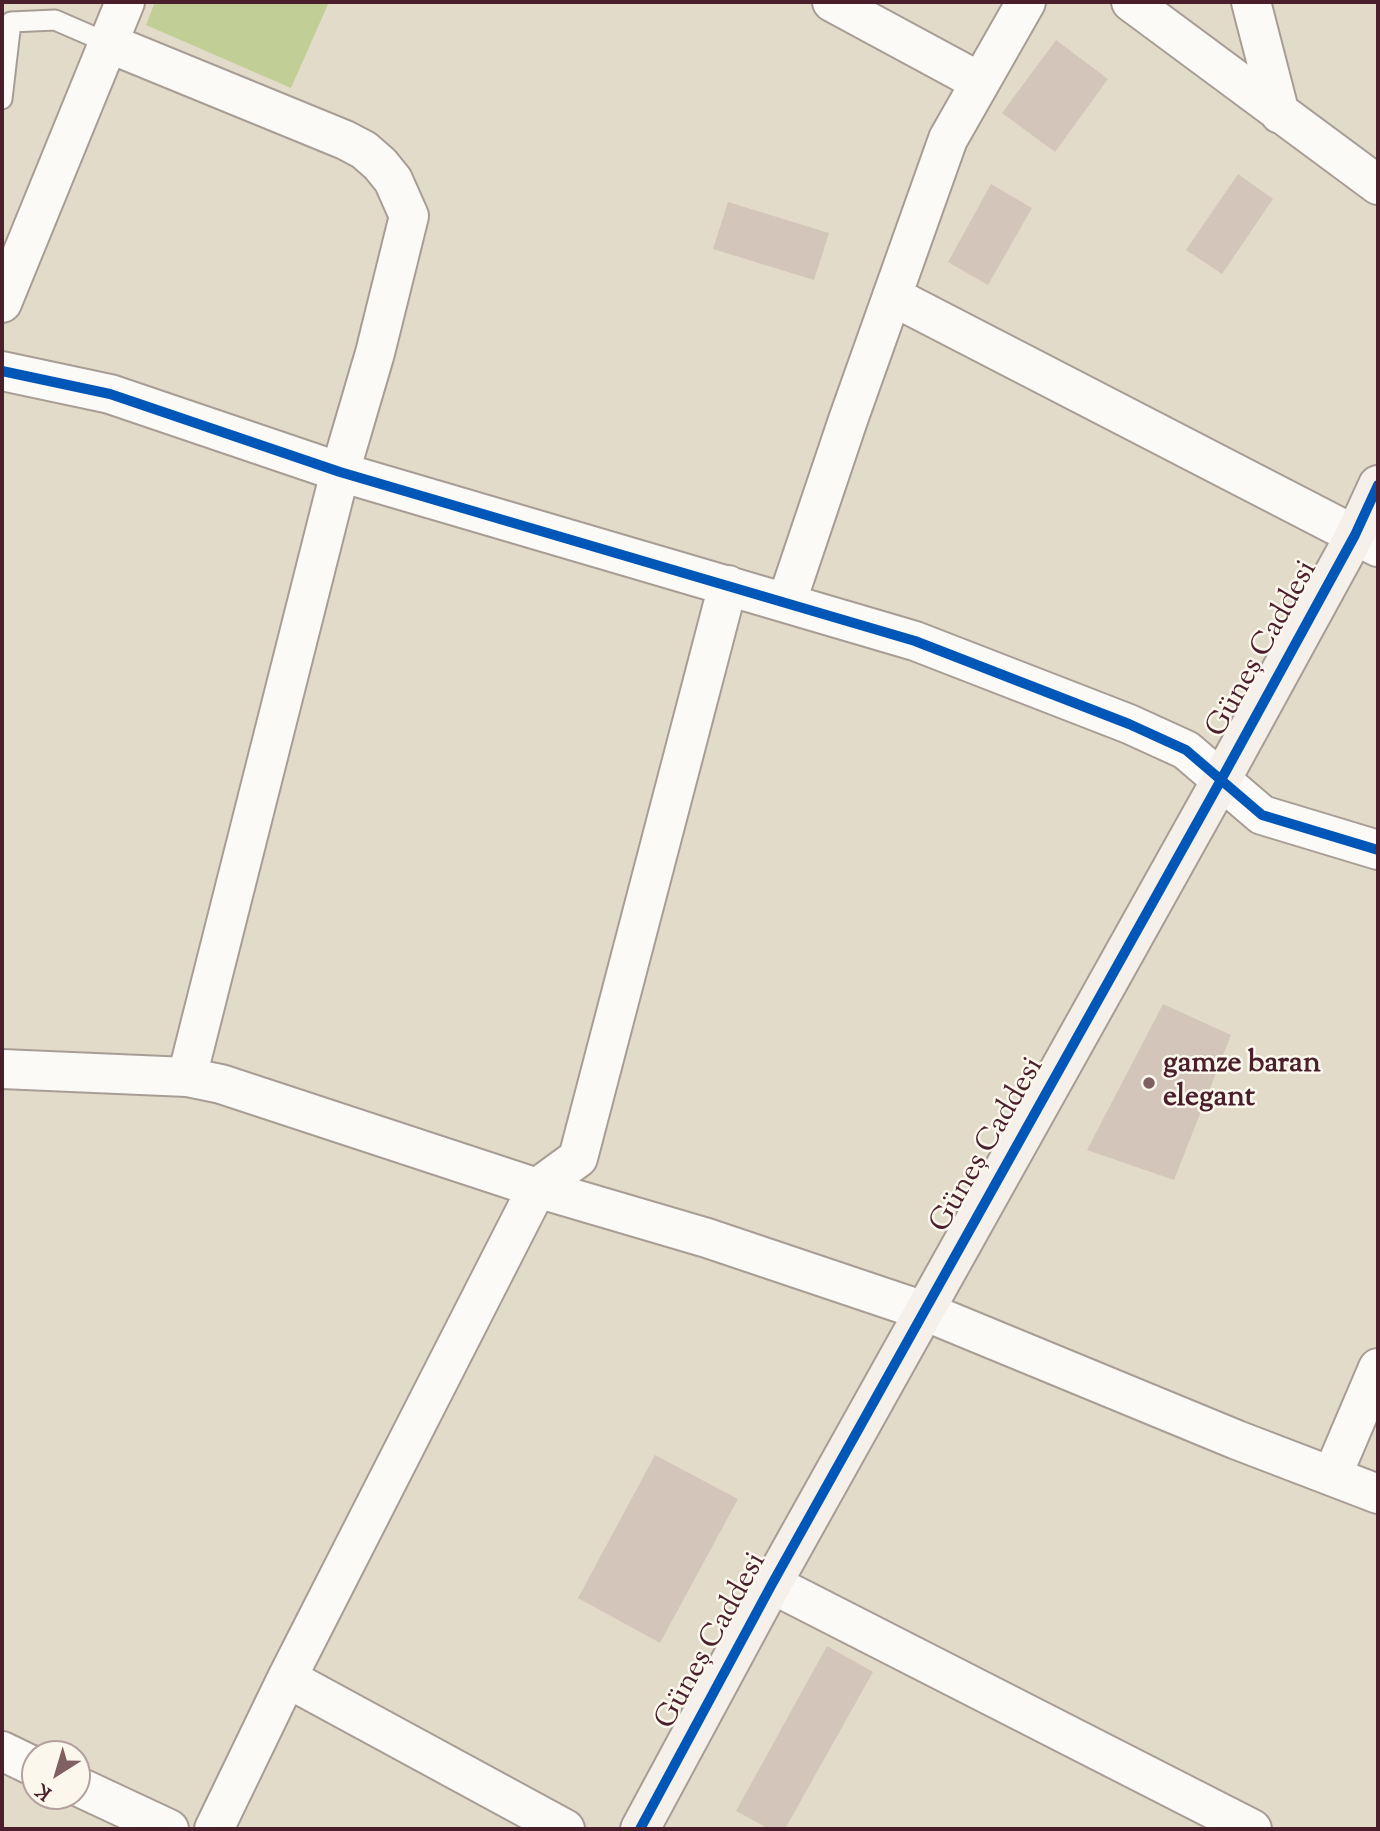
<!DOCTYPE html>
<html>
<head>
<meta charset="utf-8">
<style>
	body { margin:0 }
	#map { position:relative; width:1380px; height:1831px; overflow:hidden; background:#e3dbc9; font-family:"Sorts Mill Goudy",serif }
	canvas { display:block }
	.frame { position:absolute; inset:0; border:4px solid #4a1f2b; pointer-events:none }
	.north { position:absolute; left:21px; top:1740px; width:70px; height:70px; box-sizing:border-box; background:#fbf7ec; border:2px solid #b4a19f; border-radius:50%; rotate:217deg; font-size:19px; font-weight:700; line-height:28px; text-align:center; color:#4a1f2b }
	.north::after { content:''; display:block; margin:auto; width:24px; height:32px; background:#806162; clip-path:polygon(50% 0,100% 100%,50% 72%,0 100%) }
</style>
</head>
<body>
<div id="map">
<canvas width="1380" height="1831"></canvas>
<div class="frame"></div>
<div class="north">K</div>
</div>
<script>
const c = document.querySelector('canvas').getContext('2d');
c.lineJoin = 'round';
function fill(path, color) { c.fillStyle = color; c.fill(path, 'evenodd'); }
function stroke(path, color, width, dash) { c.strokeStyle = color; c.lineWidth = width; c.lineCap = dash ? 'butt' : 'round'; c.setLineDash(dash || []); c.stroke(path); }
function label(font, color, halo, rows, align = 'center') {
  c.font = font + ' "Sorts Mill Goudy",serif'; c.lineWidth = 5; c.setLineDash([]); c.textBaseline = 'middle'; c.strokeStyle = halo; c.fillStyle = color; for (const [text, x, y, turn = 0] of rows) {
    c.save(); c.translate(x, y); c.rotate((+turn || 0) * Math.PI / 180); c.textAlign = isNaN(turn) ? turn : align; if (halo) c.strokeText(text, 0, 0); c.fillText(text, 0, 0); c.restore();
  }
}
fill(new Path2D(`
	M155 2H329L291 88 146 25Z`), '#c1cf96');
fill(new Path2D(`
	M1056 40 1108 79 1055 152 1002 113Z
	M1238 174 1273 199 1222 274 1186 250Z
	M991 184 1032 208 988 285 948 262Z
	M728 202 829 233 814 280 713 249Z
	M1163 1004 1231 1035 1174 1180 1087 1150Z
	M655 1455 738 1499 660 1643 578 1598Z
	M827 1646 873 1672 785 1829H769L736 1811Z`), '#d3c5ba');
const lane = new Path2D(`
	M2 99 11 22 55 20 108 43`);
const street = new Path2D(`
	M832 2 980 82
	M1131 2 1378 185
	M1251 2 1280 114
	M108 43 345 140 364 150 380 164 393 180 409 216 375 353 340 472 187 1077
	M892 296 1378 547
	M2 303 125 2
	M2 371 110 394 340 472 915 641 1129 724 1186 750 1262 815 1378 850
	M787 601 848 420 948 139 1026 2
	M2 1069 187 1077 221 1084 537 1188 707 1238 924 1311 1237 1440 1378 1494
	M1332 1476 1378 1368
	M772 1584 1252 1829
	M287 1678 565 1829
	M2 1751 35 1767
	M77 1786 169 1829
	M214 1829 287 1678 537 1188 578 1158 728 585`);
const secondary = new Path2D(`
	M640 1829 772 1584 1221 780 1355 535 1378 485`);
stroke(lane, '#a89d95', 23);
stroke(street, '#a89d95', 42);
stroke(secondary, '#a89d95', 42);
stroke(lane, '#fbfaf7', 19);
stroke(street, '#fbfaf7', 38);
stroke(secondary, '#f5f0e9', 38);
stroke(new Path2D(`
	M2 371 110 394 340 472 915 641 1129 724 1186 750 1262 815 1378 850
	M640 1829 772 1584 1221 780 1355 535 1378 485`), '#0057b8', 10);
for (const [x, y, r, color] of [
	[1149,1083,7,"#806162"]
]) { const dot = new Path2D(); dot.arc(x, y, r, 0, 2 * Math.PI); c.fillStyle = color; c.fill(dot); stroke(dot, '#fbf7ec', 2.5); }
label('30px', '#4a1f2b', '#fbf7ec', [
	["Güneş Caddesi",1264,650,-61],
	["Güneş Caddesi",989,1146,-60],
	["Güneş Caddesi",713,1642,-61]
]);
label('bold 30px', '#4a1f2b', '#fbf7ec', [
	["gamze baran",1163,1066],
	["elegant",1163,1100]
], 'left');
</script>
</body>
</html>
